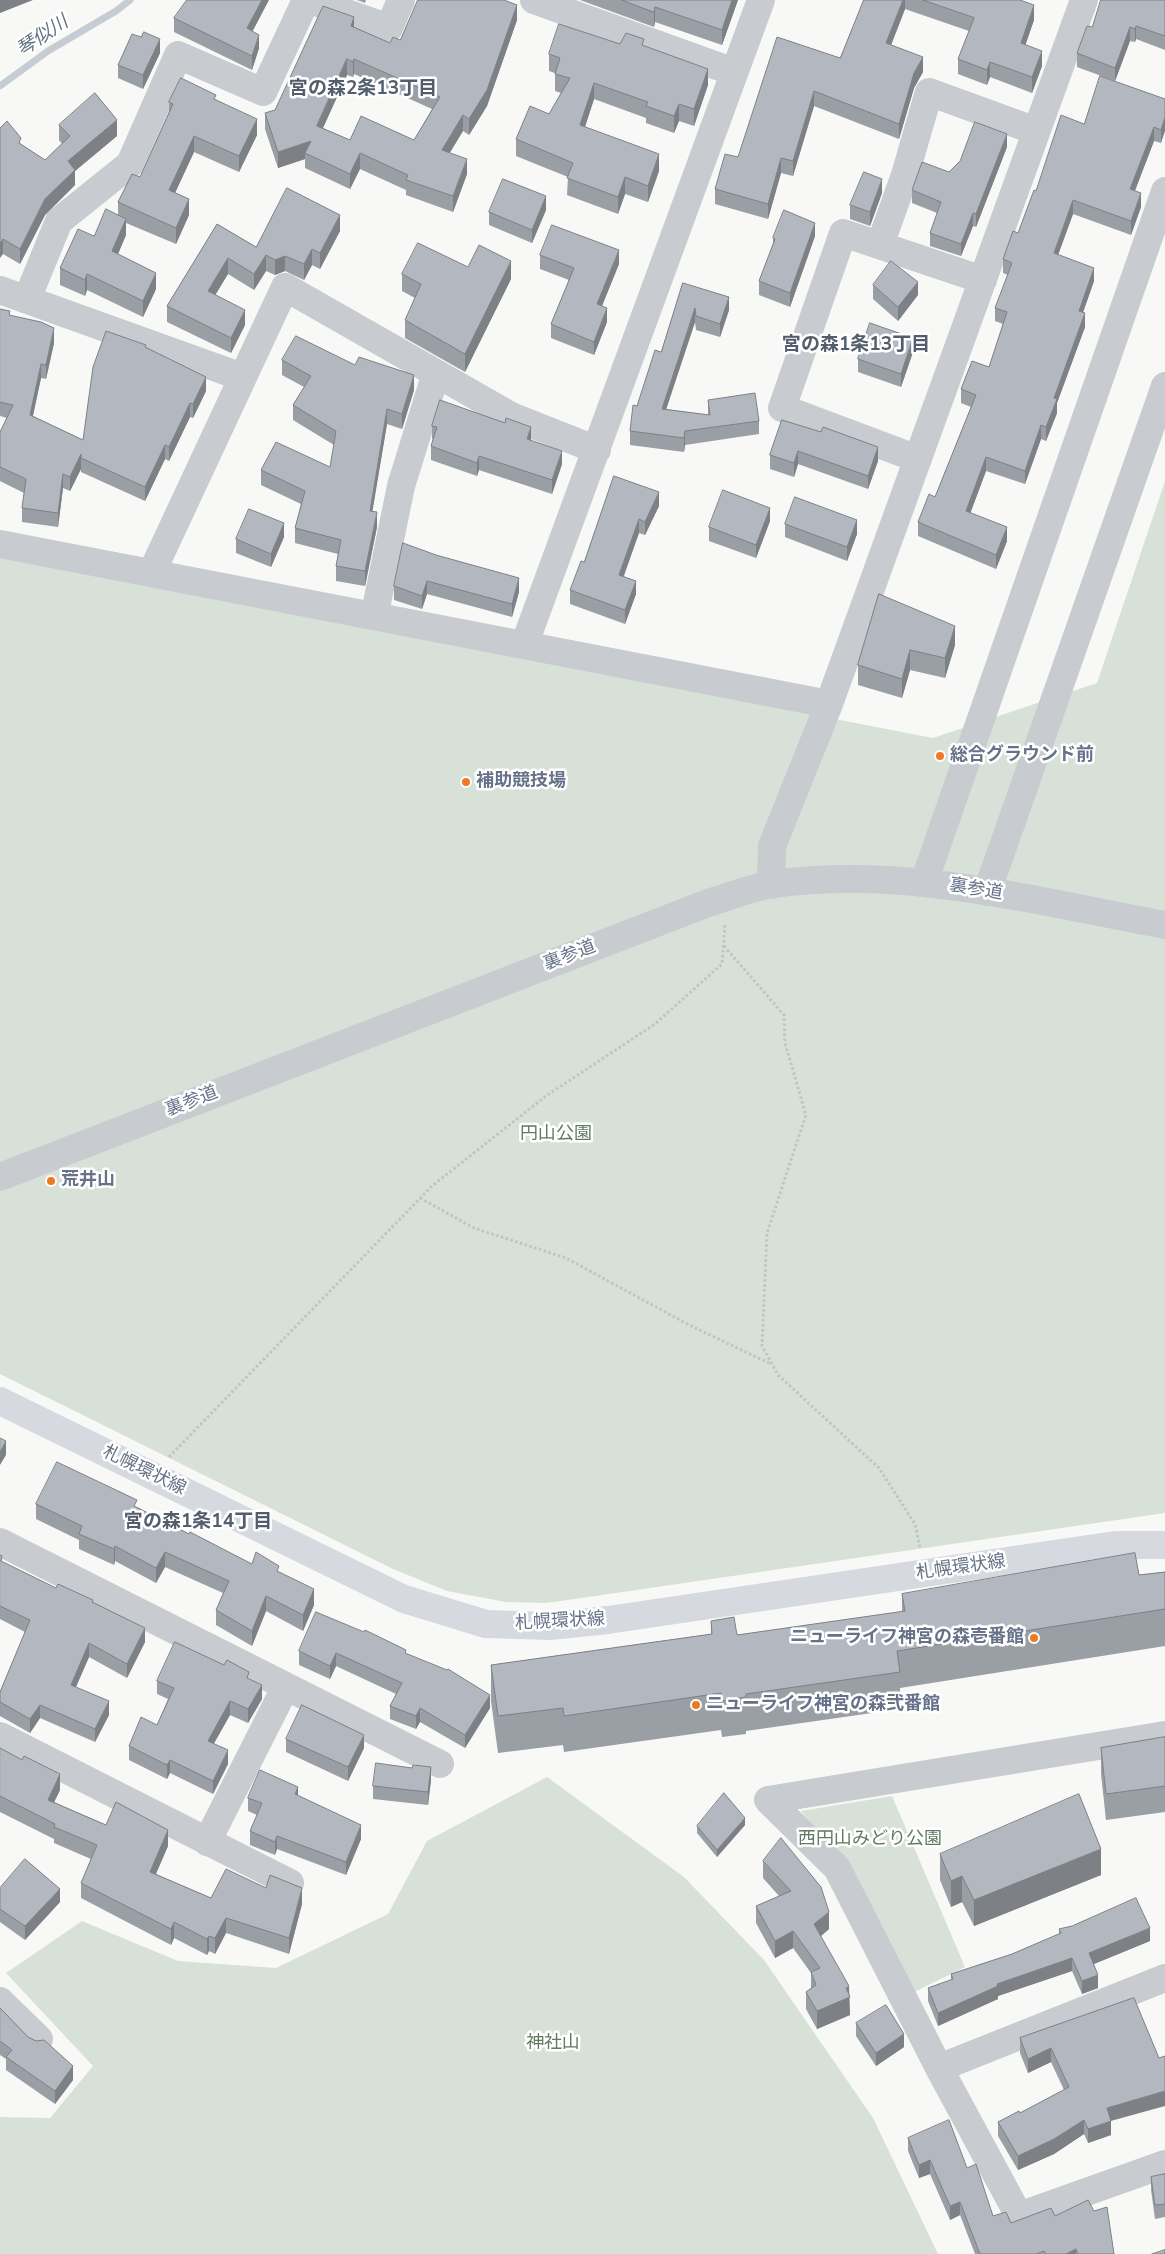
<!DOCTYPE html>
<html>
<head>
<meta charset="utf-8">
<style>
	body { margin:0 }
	canvas { display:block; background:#f8f9f6 }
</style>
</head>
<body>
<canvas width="1165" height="2254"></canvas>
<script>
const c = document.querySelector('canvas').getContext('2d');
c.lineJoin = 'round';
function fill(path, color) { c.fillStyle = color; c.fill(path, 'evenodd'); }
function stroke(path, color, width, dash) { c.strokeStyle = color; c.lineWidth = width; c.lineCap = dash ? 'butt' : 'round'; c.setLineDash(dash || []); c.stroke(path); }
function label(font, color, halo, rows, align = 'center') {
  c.font = font + ' "Nunito Sans","Noto Sans JP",sans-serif'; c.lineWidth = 5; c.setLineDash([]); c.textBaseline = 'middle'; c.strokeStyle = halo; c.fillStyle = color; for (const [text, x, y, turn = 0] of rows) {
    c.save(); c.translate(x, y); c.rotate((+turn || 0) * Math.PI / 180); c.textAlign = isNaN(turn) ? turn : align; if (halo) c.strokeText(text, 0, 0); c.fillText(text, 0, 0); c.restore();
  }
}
fill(new Path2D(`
	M1165 481V1513L547 1603 506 1602 447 1591 393 1569 0 1374V557L933 738 1097 683Z
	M547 1777 684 1877 764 1960 873 2118 938 2254H0V2117L50 2118 93 2066 6 1973 82 1921 178 1961 276 1968 388 1914 427 1841Z
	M892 1796 965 1967 912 1993 850 1875 801 1811Z`), '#d8e1d7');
stroke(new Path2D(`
	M0 86 48 51 116 11 130 0`), '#c5ccd3', 7);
stroke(new Path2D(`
	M724 946 784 1015 785 1043 806 1115 767 1233 762 1346 778 1375 879 1468 915 1524 920 1548
	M420 1198 474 1228 566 1258 689 1325 771 1364
	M169 1457 432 1186 546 1096 655 1024 722 964 725 924`), '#c2c3c6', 3, [2.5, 2.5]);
stroke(new Path2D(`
	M310 0 389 28 401 0
	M534 0 734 72
	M880 245 905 175 929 92 1036 131
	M0 290 242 377
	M27 299 59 221 130 164 178 55 263 92 306 0
	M918 459 782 408 843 233 983 280
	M0 544 829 704
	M152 572 285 287 511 416 597 450
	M377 603 401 486 436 373
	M525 643 761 0
	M924 882 1165 191
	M771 885 772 846 829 704 1084 0
	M987 892 1165 386
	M0 1177 708 903C729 897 752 887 774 884 905 866 1036 901 1165 925
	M0 1542 440 1764
	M1165 1735 768 1800 837 1868 939 2068 1019 2216 1165 2164
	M0 1736 290 1883
	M207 1842 285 1688
	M0 2001 39 2039
	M939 2068 1165 1978`), '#c8cbcf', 28);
stroke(new Path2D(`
	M0 1401 404 1599 486 1624 550 1626 608 1620 1115 1545H1165`), '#d6dae0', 28);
fill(new Path2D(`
	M357 0H366L365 3Z
	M580 0H738L722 45 655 22 654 27Z
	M864 0H1020L1034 20 1025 45 1042 66 1032 93 990 77 987 85 958 74V59L969 31 905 9 891 45 923 72 914 88 899 139 814 106 793 176 781 173 768 219 715 204V189L738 157 840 58Z
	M1165 0V50L1136 39 1135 42 1130 41 1115 81 1077 67V53L1092 27Z
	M227 1 252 31 259 48 252 70 174 32V18Z
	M517 20 487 106 469 135 463 131 449 153 467 174 453 212 406 195V190L360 169 350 189 305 168V159L278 168 265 129V113L275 110 354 27 390 43 400 40ZM354 74 432 109 414 140H350L323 128 347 75 353 77Z
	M620 44 644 46 708 85 694 126 679 121 674 133 646 123V118L594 99 585 127 659 171 648 202 625 194 618 214 567 195 568 177 516 156V139L549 114 561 93 555 91V73L549 71V54Z
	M160 53 143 89 118 78V65Z
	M1165 99 1161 143 1154 141 1135 191 1141 207 1131 235 1073 214 1058 255 1094 281 1083 312 1085 327 1057 403V413L1046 441 1041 439 1025 484 986 471 970 513 1007 541 996 569 918 536V522L935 497 971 407 961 403V389L989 367 1003 324 995 321V308L1008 275 1003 273V259L1018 233 1036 191 1084 124Z
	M216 100 257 135 239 172 194 152 175 193 189 215 176 244 126 223V235L118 254 156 289 143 317 87 290 85 296 60 285V268L118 214V202L140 177 169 112V102Z
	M59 125 117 136 75 171V185L45 215 20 264 3 254 0 128 21 144 45 160 62 144 59 140Z
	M1007 147 976 227 973 226 961 256 930 246V233L937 213 912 203V190L949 172Z
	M882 193 870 226 850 219V205Z
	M546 210 532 243 489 225V212Z
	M217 224 256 247 340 231 320 269 312 265 304 280 285 271 275 275 266 271 254 290 228 274 215 295 245 325 231 353 167 322V306Z
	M815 236 790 307 759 295V281L773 245V238Z
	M540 255 619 264 602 306 607 322 594 355 551 338V324L569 280 540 269Z
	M468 267 511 279 465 372 405 338V320L415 298 402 291V274Z
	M683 283 729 310 720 337 696 330 695 322 666 409 708 415V400L759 421V434L685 445 684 452 630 445V431L637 406 661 352Z
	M873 285 918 295 898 321 873 299Z
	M0 309 10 316 54 343 46 379 41 378 33 416 83 440 146 348 206 391 193 418 190 417 169 461 165 459 145 501 81 472V469L70 491 63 488 58 527 22 522V508L24 493 0 481V432L7 418 0 416Z
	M913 352 901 387 858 372V359Z
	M282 360 355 365 414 390 402 429 387 424 372 511 377 527 365 586 336 581V566L338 554 295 543V528L301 504 261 485V470L330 467 334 445 293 420V405L304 387 282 375Z
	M782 420 878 461 868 489 798 464 794 477 770 469V455Z
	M432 426 531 441 562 464 552 494 479 470 477 476 431 460V446L433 439H432Z
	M614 476 659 506 645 535 639 533 624 576 636 594 625 624 570 604V590L584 562Z
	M770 521 756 558 709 541V527Z
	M785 524 857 534 847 561 785 537Z
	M284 537 271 567 236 553V539Z
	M436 555 519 592 512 617 427 594 422 609 394 600V586Z
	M879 594 955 645 945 678 910 670 902 698 858 685V665Z
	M36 1504 137 1507 189 1534 252 1564 279 1572 314 1605 303 1631 266 1611 252 1646 216 1625V1610L223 1593 165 1567 156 1583 115 1561 114 1565 79 1549V1540L36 1519Z
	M0 1555 2 1562 56 1588 93 1602 145 1642 127 1678 89 1657 76 1687 109 1715 95 1742 40 1718 30 1733 0 1716V1692L25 1632 0 1619Z
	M1165 1572V1646L900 1688V1709L746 1731V1734L722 1737 721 1730 564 1752 563 1745 498 1753 491 1701V1665L711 1634V1621L737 1635 902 1612V1594L1139 1575Z
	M299 1651 406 1653 490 1708 465 1748 420 1722 416 1729 390 1719V1706L396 1694 336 1666 330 1679 299 1665Z
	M249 1679 262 1699 248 1723 230 1715 214 1743 228 1764 213 1794 170 1773 167 1779 129 1760V1746L157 1725 168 1699 157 1694V1681Z
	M1165 1737V1812L1106 1820 1101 1774V1748Z
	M286 1739 364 1748 348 1781 286 1752Z
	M0 1748 60 1790 54 1802 106 1825 168 1846 156 1874 211 1898 266 1888 302 1904 289 1954 226 1933 215 1954 209 1951 207 1955 174 1938 171 1945 81 1898V1883L91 1859 54 1843V1839L0 1812Z
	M431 1780 428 1805 373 1799V1786Z
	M298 1796 361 1839 346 1875 277 1849 275 1855 250 1845V1831L257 1815 248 1811V1798Z
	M745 1825 717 1857 697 1833V1826Z
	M940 1854 1101 1875 974 1926 962 1902 951 1907 940 1880Z
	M763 1861 829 1929 821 1936 849 1995 850 2015 817 2029 806 2009V1992L811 1988V1973L793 1948 775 1958 756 1923V1906L779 1896 763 1878Z
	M0 1888 60 1902 25 1940 0 1922Z
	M1059 1929 1150 1941 1094 1964 1098 1988 1082 1994 1072 1971 998 1996V1999L938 2026 928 2001V1988L951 1980V1974L1012 1954 1059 1934Z
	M1134 1998 1111 2121V2135L1088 2143 1084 2134 1054 2154 1018 2170 998 2136V2122L1020 2113 1064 2090 1051 2062 1028 2073 1020 2053V2038Z
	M0 2008 28 2037 73 2080 55 2104 6 2070V2059L0 2055Z
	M856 2023 904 2047 876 2066 856 2036Z
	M908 2138 967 2168 993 2216 1011 2223 1055 2216 1114 2254H975L960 2215 950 2220 930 2174 919 2178 908 2151Z
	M1165 2174V2217L1155 2219 1151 2190V2177Z`), '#9a9ea5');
fill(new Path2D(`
	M0 0H33L0 13Z
	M262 0H269L247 42V28Z
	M732 0H738L722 45V30Z
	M903 0H905V9L886 58V43Z
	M517 5V20L487 106 469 135V119Z
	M1034 5V20L1021 58V43Z
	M655 7V22L654 27V12Z
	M354 17V32L351 26Z
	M1136 26V39L1135 42V29Z
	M1130 27V41L1115 81V68Z
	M259 35V48L252 70V56Z
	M160 39V53L143 89V75Z
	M1042 51V66L1032 93V77Z
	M923 57V72L914 88 899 139V124L914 73Z
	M347 59V75L317 141V126Z
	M354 59V74L353 77V62Z
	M990 62V77L987 85V70Z
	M708 69V85L694 126V109Z
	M594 83V99L580 142V125Z
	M814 91V106L793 176V161Z
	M679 104V121L674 133V116Z
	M463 115V131L442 166V150Z
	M1165 117V131L1161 143V130Z
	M257 119V135L239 172V156Z
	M117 120V136L75 171V185L45 215 20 264V249L45 199 68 161Z
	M1154 127V141L1130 203V189Z
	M1007 134V147L976 227V214Z
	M194 136V152L169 206V190Z
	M311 141 305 153V159L278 168V152Z
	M360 153V169L350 189V174Z
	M659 154V171L648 202V186Z
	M781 158V173L768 219V204Z
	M467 159V174L453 212V196Z
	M625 177V194L618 214V197Z
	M882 179V193L870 226V212Z
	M1141 193V207L1131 235V221Z
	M546 196V210L532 243V230Z
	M189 199V215L176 244V228Z
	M1073 200V214L1054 266V253Z
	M973 213V226L961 256V244Z
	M340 215V231L320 269V253Z
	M126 219V235L112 268V251Z
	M815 223V236L790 307V293Z
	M3 239V254L0 258V243Z
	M312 249V265L304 280V264Z
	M619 250V264L597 318V304Z
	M266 255V271L254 290V274Z
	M285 256V271L275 275V260Z
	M228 258V274L208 307V291Z
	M511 261V279L465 372V354Z
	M1094 268V281L1079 324V311Z
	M156 273V289L143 317V301Z
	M87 274V290L85 296V280Z
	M918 282V295L898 321V307Z
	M729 297V310L720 337V324Z
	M607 308V322L594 355V342Z
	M695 308V322L662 422V409Z
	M245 310V325L231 353V338Z
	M1085 313V327L1057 403V413L1046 441V427L1054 398Z
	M54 328V343L46 379V365Z
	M913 338V352L901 387V374Z
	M41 364V378L30 429V415Z
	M414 375V390L402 429V414Z
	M206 377V391L193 418V404Z
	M190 403V417L169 461V447Z
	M387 409V424L370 526V511Z
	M1041 425V439L1025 484V471Z
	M531 427V441L527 439Z
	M685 431V445L684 452V438Z
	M165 445V459L145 501V487Z
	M878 447V461L868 489V476Z
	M562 451V464L552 494V480Z
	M798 451V464L794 477V463Z
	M81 454V469L70 491V477Z
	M479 456V470L477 476V463Z
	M986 457V471L966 525V511Z
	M63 474V488L58 527V513Z
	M659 492V506L645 535V522Z
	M770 508V521L756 558V545Z
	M377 512V527L365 586V571Z
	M639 519V533L619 588V575Z
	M857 520V534L847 561V547Z
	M284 523V537L271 567V554Z
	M1007 527V541L996 569V555Z
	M519 578V592L512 617V604Z
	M427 581V594L422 609V596Z
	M636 581V594L625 624V610Z
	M955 626V645L945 678V658Z
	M910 650V670L902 698V679Z
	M6 1441V1455L0 1465V1452Z
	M115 1546V1561L114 1565V1549Z
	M165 1552V1567L156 1583V1568Z
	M314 1589V1605L303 1631V1615Z
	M266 1596V1611L252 1646V1631Z
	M145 1628V1642L127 1678V1664Z
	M89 1643V1657L71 1698V1685Z
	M336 1653V1666L330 1679V1666Z
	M262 1685V1699L248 1723V1709Z
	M490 1695V1708L465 1748V1735Z
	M109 1701V1715L95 1742V1729Z
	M230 1701V1715L208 1754V1741Z
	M40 1705V1718L30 1733V1719Z
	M420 1708V1722L416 1729V1716Z
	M364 1735V1748L348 1781V1767Z
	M228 1750V1764L213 1794V1781Z
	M170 1760V1773L167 1779V1765Z
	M431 1767V1780L428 1805V1792Z
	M60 1774V1790L48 1815V1800Z
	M298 1787V1801L295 1794Z
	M745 1818V1825L717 1857V1850Z
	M361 1825V1839L346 1875V1862Z
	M168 1830V1846L150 1887V1872Z
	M277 1836V1849L275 1855V1842Z
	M1101 1849V1875L974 1926V1900Z
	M962 1876V1902L951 1907V1881Z
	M302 1888V1904L289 1954V1938Z
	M60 1889V1902L25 1940V1926Z
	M829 1912V1929L814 1942V1924Z
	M226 1918V1933L215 1954V1938Z
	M174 1922V1938L171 1945V1929Z
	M1150 1928V1941L1089 1966V1953Z
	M793 1931V1948L775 1958V1941Z
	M209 1936V1951L207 1955V1939Z
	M1072 1958V1971L998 1996V1999L938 2026V2013L997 1984Z
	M1098 1975V1988L1082 1994V1981Z
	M849 1986 850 2015 817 2029V2011Z
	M904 2034V2047L876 2066V2053Z
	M1051 2048V2062L1028 2073V2059Z
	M73 2066V2080L55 2104V2091Z
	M1165 2091V2106L1107 2122V2108Z
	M1084 2120V2134L1054 2154 1018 2170V2156Z
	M1111 2121V2135L1088 2143V2129Z
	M930 2160V2174L919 2178V2165Z
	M960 2202V2215L950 2220V2206Z
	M1076 2249V2254H1066Z`), '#7d8186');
const building = new Path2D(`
	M187 0H262L247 28 259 35 252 56 174 18Z
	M418 0H504L517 5 487 90 469 119 463 115 442 150 467 159 453 196 406 180 408 175 360 153 350 174 305 153 311 141 278 152 265 113 275 110 323 6 354 17 351 26 390 43 393 37 400 40ZM347 59 353 62 354 59 440 97 414 140 361 116 350 140 317 126Z
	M622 0H732L722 30 655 7 654 12Z
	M864 0H903L886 43 923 57 914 73 899 124 814 91 793 161 781 158 768 204 715 189 725 154 738 157 777 37 840 58Z
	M923 0H1020L1034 5 1021 43 1042 51 1032 77 990 62 987 70 958 59 974 18Z
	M1101 0H1165V36L1136 26 1135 29 1130 27 1115 68 1077 53 1087 26 1092 27Z
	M559 24 620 44 626 33 644 39 642 45 708 69 694 109 679 104 674 116 646 106 648 102 594 83 580 125 659 154 648 186 625 177 618 197 567 178 573 163 516 139 530 106 549 114 570 78 555 74 560 58 549 54Z
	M144 32 160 39 143 75 118 65 132 34 141 37Z
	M1100 76 1165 99V117L1161 130 1154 127 1130 189 1141 193 1131 221 1073 200 1054 253 1094 268 1079 311 1085 313 1054 398 1057 399 1046 427 1041 425 1025 471 986 457 966 511 1007 527 996 555 918 522 929 494 935 497 976 395 961 389 972 361 989 367 1007 312 995 308 1012 263 1003 259 1013 231 1018 233 1034 190 1036 191 1061 115 1084 124Z
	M181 78 216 95 214 99 257 119 239 156 194 136 169 190 189 199 176 228 118 202 132 174 140 177 173 104 169 102Z
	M95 93 117 120 68 161 75 170 45 199 20 249 3 239 0 243V128L7 121 21 138 19 143 45 160 70 136 59 125Z
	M975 122 1007 134 976 214 973 213 961 244 930 233 941 202 912 190 922 162 949 172 960 161Z
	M864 172 882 179 870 212 850 205Z
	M503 179 546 196 532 230 489 212Z
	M287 188 340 215 320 253 312 249 304 264 285 256 275 260 266 255 254 274 228 258 208 291 245 310 231 338 167 306 217 224 256 247Z
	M106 209 126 219 112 251 156 273 143 301 87 274 85 280 60 268 78 229 94 236Z
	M784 210 815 223 790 293 759 281 775 239 773 238Z
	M552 225 619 250 597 304 607 308 594 342 551 324 574 268 540 255Z
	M418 243 468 267 479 245 511 261 465 354 405 320 421 284 402 274Z
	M891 261 918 282 898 307 873 285Z
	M683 283 729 297 720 324 696 316 695 308 662 409 710 415 708 400 755 393 759 421 685 431 684 438 630 431 633 405 637 406 655 350 661 352Z
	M0 309 10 311 9 315 41 322 54 328 46 365 41 364 30 415 83 440 93 367 106 331 146 345 145 347 206 377 193 404 190 403 169 447 165 445 145 487 81 458V454L70 477 63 474 58 513 22 508 26 479 0 467V432L13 405 0 402Z
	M870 323 913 338 901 374 858 359Z
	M296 336 355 365 359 357 414 375 402 414 387 409 370 511 377 512 365 571 336 566 341 540 295 528 305 491 261 470 276 442 330 467 336 431 293 405 311 376 282 360Z
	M440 400 505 423 506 418 531 427 527 439 562 451 552 480 479 456 477 463 431 446 437 427 432 426Z
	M782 420 821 432 823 427 878 447 868 476 798 451 794 463 770 455Z
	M614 476 659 492 645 522 639 519 619 575 636 581 625 610 570 590 581 561 584 562Z
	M723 490 770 508 756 545 709 527Z
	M795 497 857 520 847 547 785 524Z
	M249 509 284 523 271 554 236 539Z
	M403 543 436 555 519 578 512 604 427 581 422 596 394 586Z
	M879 594 955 626 945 658 910 650 902 679 858 665Z
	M0 1438 6 1441 0 1452Z
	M57 1462 137 1500 134 1506 189 1534 190 1532 252 1564 256 1552 279 1566 277 1571 314 1589 303 1615 266 1596 252 1631 216 1610 229 1581 165 1552 156 1568 115 1546 114 1549 79 1534 82 1526 36 1504Z
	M1135 1553 1139 1575 1165 1572V1609L897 1651 900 1672 746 1694V1697L722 1701 721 1693 564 1716 563 1708 498 1716 491 1665 712 1634 711 1621 734 1617 737 1635 905 1611 902 1594Z
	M0 1555 2 1556 1 1561 56 1588 58 1584 93 1600 92 1602 145 1628 127 1664 89 1643 71 1685 109 1701 95 1729 40 1705 30 1719 0 1702V1692L30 1620 0 1606Z
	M316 1612 364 1632 365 1630 406 1650 405 1653 447 1670 448 1669 490 1695 465 1735 420 1708 416 1716 390 1706 402 1683 336 1653 330 1666 299 1651Z
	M175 1642 224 1665 227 1660 249 1672 247 1678 262 1685 248 1709 230 1701 208 1741 228 1750 213 1781 170 1760 167 1765 129 1746 141 1717 157 1725 174 1688 157 1681Z
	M302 1705 364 1735 348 1767 286 1739Z
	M1165 1737V1786L1106 1794 1101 1748Z
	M0 1748 22 1760 24 1756 60 1774 48 1800 106 1825 116 1802 168 1830 150 1872 211 1898 226 1869 266 1888 270 1875 302 1888 289 1938 226 1918 215 1938 209 1936 207 1939 174 1922 171 1929 81 1883 97 1845 54 1827 55 1824 0 1796Z
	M376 1763 412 1768 413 1765 431 1767 428 1792 373 1786Z
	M260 1770 298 1787 295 1794 361 1825 346 1862 277 1836 275 1842 250 1831 262 1803 248 1798Z
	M724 1793 745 1818 717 1850 697 1826Z
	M1079 1794 1101 1849 974 1900 962 1876 951 1881 940 1854Z
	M781 1838 821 1887 829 1912 814 1924 849 1986 846 1988 850 1997 817 2011 806 1992 816 1985 811 1972 820 1968 793 1931 775 1941 756 1906 791 1891 763 1861Z
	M25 1859 60 1889 25 1926 0 1909V1888Z
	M1136 1898 1150 1928 1089 1953 1098 1975 1082 1981 1072 1958 997 1984 998 1986 938 2013 928 1988 953 1979 951 1974 1012 1954 1061 1933 1059 1929 1072 1926Z
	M1134 1998 1159 2058 1165 2056V2091L1107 2108 1111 2121 1088 2129 1084 2120 1054 2139 1018 2156 998 2122 1019 2111 1020 2113 1069 2087 1051 2048 1028 2059 1020 2038Z
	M886 2005 904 2034 876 2053 856 2023Z
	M0 2008 28 2037 36 2041 44 2040 73 2066 55 2091 6 2057 12 2050 0 2041Z
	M949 2120 967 2168 976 2164 993 2216 1006 2212 1011 2223 1051 2208 1055 2216 1088 2200 1094 2211 1107 2207 1114 2254H1078L1076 2249 1066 2254H1046L1044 2251 1036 2254H980L960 2202 950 2206 930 2160 919 2165 908 2138Z
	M1165 2174V2204L1155 2205 1151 2177Z
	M1165 2250V2254H1152Z`);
fill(building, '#b3b8c0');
stroke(building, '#7d8186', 1);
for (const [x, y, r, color] of [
	[940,756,5,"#ed7a22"],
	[466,782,5,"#ed7a22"],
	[51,1181,5,"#ed7a22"],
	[1034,1638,5,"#ed7a22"],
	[696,1705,5,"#ed7a22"]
]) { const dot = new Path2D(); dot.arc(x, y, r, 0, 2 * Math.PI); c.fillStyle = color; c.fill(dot); stroke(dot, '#fff', 2); }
label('bold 18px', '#667289', '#fff', [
	["総合グラウンド前",950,756],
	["補助競技場",476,782],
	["荒井山",61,1181],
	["ニューライフ神宮の森壱番館",1024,1638,"right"],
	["ニューライフ神宮の森弐番館",706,1705]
], 'left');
label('18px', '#667289', '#fff', [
	["裏参道",976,890,9],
	["裏参道",570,956,-21],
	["裏参道",192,1102,-21],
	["札幌環状線",144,1471,26],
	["札幌環状線",961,1568,-8],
	["札幌環状線",560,1622,-3]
]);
label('18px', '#617a61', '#fff', [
	["円山公園",556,1135],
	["西円山みどり公園",870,1840],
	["神社山",553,2044]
]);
label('italic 19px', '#627383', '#fff', [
	["琴似川",43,37,-34]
]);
label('bold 19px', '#545d6d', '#fff', [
	["宮の森2条13丁目",363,89],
	["宮の森1条13丁目",856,345],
	["宮の森1条14丁目",198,1522]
]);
</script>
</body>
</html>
